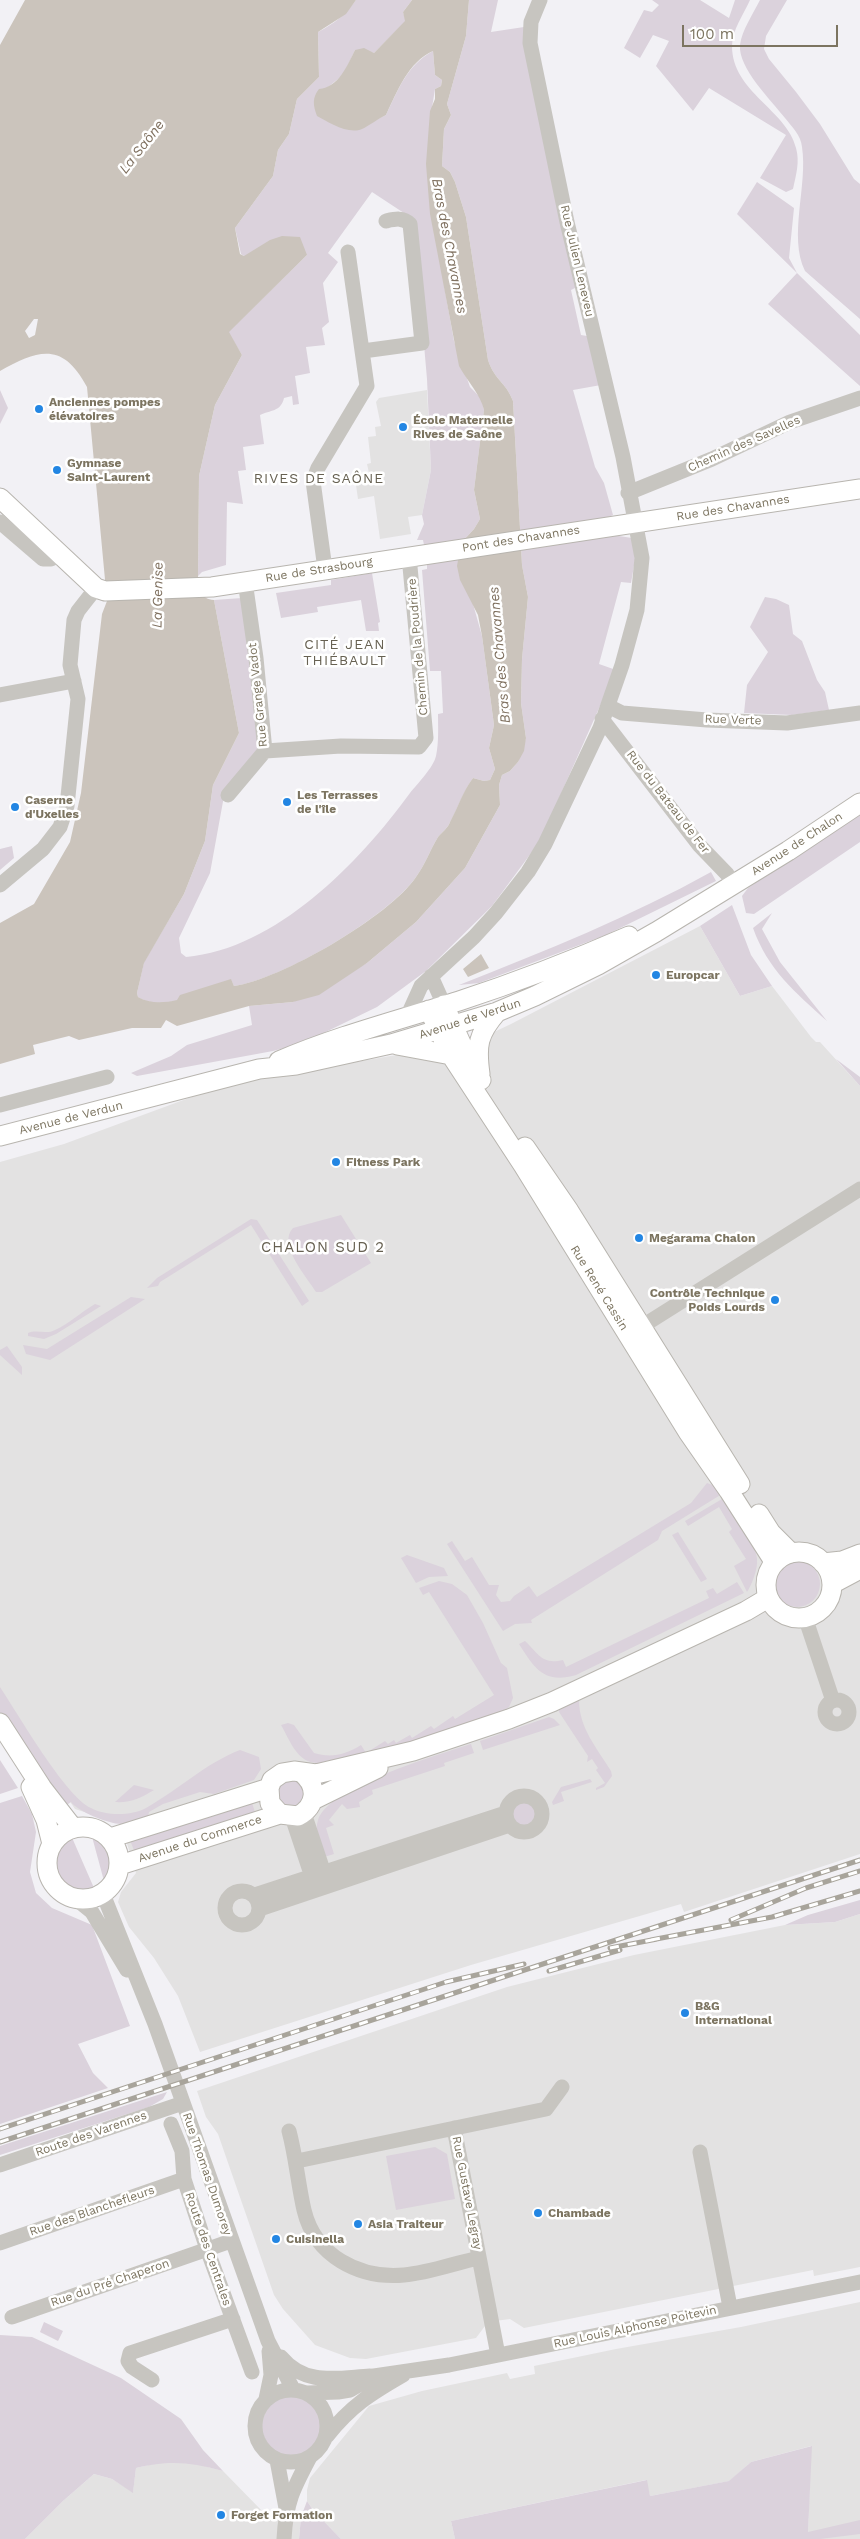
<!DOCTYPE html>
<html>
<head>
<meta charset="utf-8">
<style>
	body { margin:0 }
	#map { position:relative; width:860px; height:2539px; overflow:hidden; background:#f2f1f5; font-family:"Work Sans",sans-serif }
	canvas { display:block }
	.scale { position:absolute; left:682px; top:25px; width:156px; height:22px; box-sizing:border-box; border:2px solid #7c7460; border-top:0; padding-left:6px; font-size:15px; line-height:18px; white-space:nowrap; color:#7c7460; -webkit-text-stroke:4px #fff; paint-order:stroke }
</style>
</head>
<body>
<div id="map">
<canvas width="860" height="2539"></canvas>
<div class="scale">100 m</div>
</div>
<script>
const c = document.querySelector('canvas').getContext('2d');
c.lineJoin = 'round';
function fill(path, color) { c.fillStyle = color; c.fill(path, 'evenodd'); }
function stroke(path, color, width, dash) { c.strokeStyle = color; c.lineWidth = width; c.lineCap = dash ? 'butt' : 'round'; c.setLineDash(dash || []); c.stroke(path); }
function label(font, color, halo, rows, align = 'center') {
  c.font = font + ' "Work Sans",sans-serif'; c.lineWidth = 5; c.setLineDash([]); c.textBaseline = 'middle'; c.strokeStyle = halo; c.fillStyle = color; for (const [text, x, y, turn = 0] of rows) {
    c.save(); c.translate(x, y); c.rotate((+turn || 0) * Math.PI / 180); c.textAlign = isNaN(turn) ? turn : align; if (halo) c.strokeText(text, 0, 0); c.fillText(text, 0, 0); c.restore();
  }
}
fill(new Path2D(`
	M427 390 431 470 422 515 408 517 411 534 380 539 374 496 358 499 356 485 362 484 361 475 369 473 367 464 371 463 368 437 376 436 375 427 381 426 376 402 379 398Z
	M700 926 740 996 772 986 811 1037 816 1042H820L860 1086V1854L684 1912 681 1904 471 1965 200 2052 178 1996 154 1958 129 1927 118 1902 121 1892 136 1873 121 1824 75 1809 0 1699V1162L64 1144 227 1084 414 1052 439 1058 511 1024Z
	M860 1914V2267L814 2276 813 2270 524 2328 510 2319 488 2322 476 2338 366 2359 350 2358 315 2345 283 2309 274 2295 218 2134 206 2117 197 2091 507 1987 634 1955 785 1925 835 1922Z
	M860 2302V2539H812L808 2532 811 2446 751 2462 730 2481 650 2496 646 2480 451 2521 455 2539H341L313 2510 307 2501V2490L310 2478 369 2406 422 2391 507 2373 510 2379 535 2374 534 2366 616 2349 741 2327Z
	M161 2462 194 2463 223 2471 266 2515 301 2517 299 2539H25L63 2501 94 2474 112 2479 133 2492 136 2468Z`), '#e3e2e2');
fill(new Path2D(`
	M356 0H412L403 12 406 21 374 53 355 50 344 74 327 88 361 129 371 122 386 115C398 90 407 65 433 51L435 75 442 80 441 86 435 89 430 120 445 291 454 341 470 387 482 399 484 410 474 490 480 519 474 529 461 543 424 545 423 540H417L424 524 422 515 431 470 427 379 413 219 372 192 328 253 338 262 323 283 329 322 322 328 325 345 306 347 310 373 295 376 299 404 293 405 292 396 284 398C281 412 270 410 260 415L264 444 243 447 246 470 238 471 243 504 227 502 226 565 202 572 198 576V580L199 476 215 405 242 355 228 332 307 255 244 256 241 254 235 228 273 176 278 150 289 134 297 99 319 77 318 32C335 23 345 15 356 0Z
	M469 0H498L491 32 524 27 579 286 571 290 581 335 587 336 601 385 573 390 595 467 604 483 613 515 604 519 606 534 632 538 635 560 631 583 621 582 599 664 616 670 540 841 492 906 426 971 377 1007 303 1043 273 1051 137 1076 131 1073 171 1056 187 1045 252 1025 249 1006 293 1002 367 963 416 922 465 868 500 805 499 785 502 775 510 771 518 762 526 738 521 703 522 659 528 597 522 565 513 401C506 382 495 381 488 360L466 217 455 182 450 172 442 166 444 129 451 115 447 104 466 36Z
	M652 0H700L729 18 735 0H750C744 14 732 30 732 46 732 92 787 110 796 148 800 162 796 175 793 189L786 192 760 178 786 135 709 88 693 111 656 66 669 41 653 35 640 58 624 48 644 10 652 12 659 5Z
	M760 0H787L766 36 764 49 769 59 796 92 820 124 854 179 860 184V319L805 271C788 236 808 186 802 147 801 135 792 127 785 118 771 100 738 68 740 45 742 30 753 14 760 0Z
	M757 182 794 208 789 258 797 273 860 335V386L768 304 797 273 737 214Z
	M0 390 8 408 0 424Z
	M459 554 482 636 494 725 489 748 495 769 490 780 484 781 473 778C463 792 458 808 450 822 448 828 442 832 438 837 430 850 425 865 416 877 389 916 281 980 234 986L231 980C205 990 165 1014 138 997L137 993 144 962 184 894 205 841 213 785 239 733 214 600 242 598 260 747 224 796 210 873 179 938 181 953 186 957C276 949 359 863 410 793 418 783 433 768 436 756 439 742 438 727 438 714L443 713 441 671H430L422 570 427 569V563Z
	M372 573 380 622 378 623 379 631H366L361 600 317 607 318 612 281 618 276 593 331 585V580Z
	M765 597 776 599 789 605 793 634 802 641 817 680 825 692 829 710 792 715 744 713 747 685 768 652 750 627Z
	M860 811V842L754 914 746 913 742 896 748 888Z
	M12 846 14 858 0 870V849Z
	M711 872 716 881 606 935 479 983 459 985C545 951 630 917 711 872Z
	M732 905 751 955 772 986 740 996 700 926Z
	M772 913 762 929 780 962 827 1021C795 992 768 970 753 928Z
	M836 1059 860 1077V1086Z
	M341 1215 371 1263 322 1292H316C307 1277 277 1244 293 1228Z
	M251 1219 257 1220 309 1301 302 1306 251 1225 160 1282 158 1286 147 1288 157 1278Z
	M131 1297 145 1299 50 1360 26 1354 23 1345 47 1349Z
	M95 1304 101 1306 56 1334 44 1339 28 1336V1333C37 1329 46 1335 55 1330 69 1324 81 1312 95 1304Z
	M7 1346 22 1367V1375L0 1355V1350Z
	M707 1483 715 1486 722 1494 662 1531 658 1540 531 1620 532 1623 515 1624 503 1631 447 1544 452 1541 465 1561 472 1557 489 1585H499L496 1595 501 1602 510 1601 514 1596 529 1586 537 1597 691 1503Z
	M722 1499C730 1512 757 1544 757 1559 758 1569 752 1584 747 1592L734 1566 746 1559 729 1532 732 1529 719 1507 688 1526 685 1521Z
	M678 1532 707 1579 701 1582 672 1535Z
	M407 1555 444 1568 448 1576 429 1577 416 1583 401 1558Z
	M774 1584a23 23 0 1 1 46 0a23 23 0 1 1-46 0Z
	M439 1581 452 1584 467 1595 483 1623 501 1663 507 1668 513 1698 509 1707 503 1711C470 1722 334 1774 308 1761 295 1756 288 1737 281 1725L288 1723 294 1725 314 1753C331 1758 345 1755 361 1745L366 1753 385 1741 388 1744 394 1740 396 1743 410 1735 412 1738 431 1726 434 1729 453 1716 455 1719 494 1695 429 1592 423 1595 419 1588Z
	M737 1582 744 1593 576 1675C544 1684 535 1669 519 1644L525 1641C539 1654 542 1665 563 1660L566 1667 709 1598 706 1591 713 1588 717 1594Z
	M0 1687C18 1714 65 1796 91 1808 106 1816 131 1816 146 1808 178 1790 206 1763 240 1750L259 1757 261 1769 254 1780 214 1794 200 1792 163 1804 149 1812 148 1817C139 1819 129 1824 121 1824 109 1824 77 1811 71 1802L64 1807 0 1715Z
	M579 1700C579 1728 597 1748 611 1771L612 1776 604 1787 596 1790V1788L605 1783 596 1770 598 1768 592 1759 587 1762 588 1756 559 1712V1710Z
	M549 1717 554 1719 560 1725 483 1750 480 1741Z
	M471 1744 474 1753 444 1763 445 1766 372 1790 373 1794 359 1802 360 1807 347 1809 342 1804 329 1820 334 1825 326 1828 334 1854 324 1857C321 1847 314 1831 318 1820 329 1786 438 1755 471 1744Z
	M0 1760 18 1788 0 1794Z
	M299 1779 308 1796 295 1810 278 1802 277 1787 280 1783Z
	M590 1779 592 1782 561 1792 564 1801 553 1805 552 1802 561 1787Z
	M134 1785 154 1790C141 1798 131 1803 115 1802Z
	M22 1796 32 1814 36 1832 30 1872 36 1893 52 1908 92 1925 130 2026 78 2044 93 2073 108 2088 0 2124V1803Z
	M250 1797 256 1815 136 1855 129 1838Z
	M511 1814a13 13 0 1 1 26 0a13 13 0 1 1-26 0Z
	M70 1833 94 1888C74 1896 43 1878 51 1854 55 1844 63 1839 70 1833Z
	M91 1833C110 1846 116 1860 104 1881Z
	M860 1900V1914L835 1922 785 1925 808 1915Z
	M167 2092 163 2099 149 2107 0 2155V2146Z
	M435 2147 447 2154 455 2199 396 2210 386 2156Z
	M44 2322 63 2331 58 2341 40 2332Z
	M0 2335 32 2337 121 2378 181 2419 203 2450 223 2471C190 2462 169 2460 136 2468L133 2493 112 2479 94 2474 63 2501 25 2539H0Z
	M262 2426a30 30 0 1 1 60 0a30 30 0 1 1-60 0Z
	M812 2446 808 2532 860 2520V2534L820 2539H455L451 2521 647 2480 650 2496 729 2481 751 2462Z
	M307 2501 313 2510 341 2539H299L301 2517Z`), '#dbd2dc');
fill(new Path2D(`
	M25 0H356L346 14 318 32 319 77 297 99 289 134 278 150 273 176 235 228 240 254 244 256 270 240 282 236 300 237 307 255 229 332 242 355 215 405 199 476 198 580C200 591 201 599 214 600L239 733 213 785 205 841 184 894 144 963 137 993 138 997C150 1004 164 1003 177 1000L180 995 231 979 234 986C280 980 390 916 416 877 425 865 430 850 438 837 442 832 448 828 450 822 458 807 463 791 473 778L484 781 490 780 495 769 489 748 494 725 482 636 478 615 460 580 457 566 461 543 474 529 480 519 474 490 484 410C481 395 467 381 459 366L430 214 426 164 430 111 435 99V89L441 86 442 80 435 75 433 51C408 62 397 92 386 115 377 119 369 126 362 129 348 135 328 122 317 116 313 105 312 98 319 89 339 87 347 66 355 50L364 48 374 53 405 21 403 12 412 0H469L466 36 447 104 451 115 444 129 442 166 450 172 455 182 466 217 488 360C495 381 506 382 513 401L522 565 528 597 522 659 521 703 526 738 524 751 518 762 510 771 502 775 499 785 500 805 465 868 416 922 367 963 319 995 293 1002 249 1006 177 1026 166 1020 161 1028H132L79 1040 69 1036 33 1045 35 1054 0 1064V923L34 904 70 842 81 793 102 614 107 601 87 387C63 342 39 349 0 371V45ZM34 319H38L35 335 29 338 25 331Z
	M481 954 489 968 468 977 463 969Z`), '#cbc4bc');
const major = new Path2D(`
	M0 498 96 588 105 591 212 587 860 489
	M444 1005 465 1052 481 1080
	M429 1010 451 1055 523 1165 688 1432 729 1491 775 1563
	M397 1045 451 1055
	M279 1061C337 1036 399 1020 459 1001 517 982 574 960 629 936
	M480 1074C476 1045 478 1034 497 1012
	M0 1136 259 1069 296 1065 391 1044 497 1012 535 996 598 965 656 932 788 851 860 803
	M525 1147 569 1211 740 1484
	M759 1514 771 1533 791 1553
	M766 1585a33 33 0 1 1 66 0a33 33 0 1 1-66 0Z
	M823 1563 842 1561 860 1554
	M832 1584 860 1569
	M0 1723 42 1788 73 1828
	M302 1773C318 1786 317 1806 298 1816L280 1814 270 1803 269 1788 272 1780 282 1773 294 1771 316 1774 413 1751 509 1719 552 1702 746 1611 768 1598
	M31 1787 46 1820 52 1844
	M313 1800 378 1768
	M47 1863a36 36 0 1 1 72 0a36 36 0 1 1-72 0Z
	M110 1838 269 1788
	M120 1865 280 1814`);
stroke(major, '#b8b5af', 21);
stroke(new Path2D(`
	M363 351 422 343 410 224C403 217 395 219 386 221
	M628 493 712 459 790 422 860 398
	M0 522 43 559H51L60 555
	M325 569 313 481 318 468 367 386 348 252
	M0 695 74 681
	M608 706 622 713 707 720 787 723 860 713
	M602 719 699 845 727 874 734 885
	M265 751 341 746 419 747 426 738 409 556
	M228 795 265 751 256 658 245 581
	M0 885 43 849 60 827 67 806 78 699 70 665 74 620 78 611 96 588
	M431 976 444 1005
	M407 1017 421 986 474 937 496 913 528 872 545 844 600 728 622 665 637 610 642 558 623 457 567 222 530 43 531 22 540 0
	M0 1105 107 1077
	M641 1327 860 1189
	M805 1617 833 1701
	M825 1712a12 12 0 1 1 24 0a12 12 0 1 1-24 0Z
	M506 1814a18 18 0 1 1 36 0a18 18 0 1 1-36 0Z
	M304 1813 324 1873
	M292 1817 312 1877
	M225 1908a17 17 0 1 1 34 0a17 17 0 1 1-34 0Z
	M103 1894 155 2024 268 2341 293 2389
	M255 1895 506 1813
	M76 1899 92 1912 127 1970
	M260 1909 510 1825
	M171 2124 182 2151 184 2179 207 2249 252 2372
	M454 2128 498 2355
	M289 2131C296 2157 298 2184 304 2210 315 2256 359 2279 404 2275 429 2273 455 2263 479 2258
	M700 2152 730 2307
	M297 2161 546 2109 562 2087
	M0 2165 183 2103
	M0 2243 184 2179
	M12 2317 231 2241
	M281 2357C305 2386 336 2378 370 2376
	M152 2380 132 2367 128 2361 130 2353 233 2319
	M255 2426a36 36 0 1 1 72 0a36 36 0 1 1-72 0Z
	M308 2393 338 2392 350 2390 374 2376 449 2365 860 2282
	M266 2399 271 2375 269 2351
	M327 2436C351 2406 370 2394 403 2375
	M277 2460 286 2508
	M284 2539C286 2502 293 2489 310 2457`), '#c7c5c0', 15);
stroke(major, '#fff', 19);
const rail = new Path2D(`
	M731 1920 806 1888 860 1871
	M651 1940 772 1917 860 1891
	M610 1948 657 1939
	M549 1971 620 1950
	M0 2129 446 1982 524 1964
	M0 2142 860 1860`);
stroke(rail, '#a8a49b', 5);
stroke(rail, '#fff', 3, [9]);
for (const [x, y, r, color] of [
	[39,409,5,"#2386e3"],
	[403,427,5,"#2386e3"],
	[57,470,5,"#2386e3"],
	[287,802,5,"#2386e3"],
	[15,807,5,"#2386e3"],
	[656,975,5,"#2386e3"],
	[336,1162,5,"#2386e3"],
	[639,1238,5,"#2386e3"],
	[775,1300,5,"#2386e3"],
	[685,2013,5,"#2386e3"],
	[538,2213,5,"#2386e3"],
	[358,2224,5,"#2386e3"],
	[276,2239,5,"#2386e3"],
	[221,2515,5,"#2386e3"]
]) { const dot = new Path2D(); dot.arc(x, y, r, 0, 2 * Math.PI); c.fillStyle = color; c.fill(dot); stroke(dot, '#fff', 2); }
label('12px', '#7c7460', '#fff', [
	["Rue Julien Leneveu",577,261,77],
	["Chemin des Savelles",744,444,-24],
	["Rue des Chavannes",733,508,-9],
	["Pont des Chavannes",521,539,-9],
	["Rue de Strasbourg",319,570,-9],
	["Chemin de la Poudrière",418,647,-95],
	["Rue Grange Vadot",258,695,-96],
	["Rue Verte",733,720,2],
	["Rue du Bateau de Fer",668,802,52],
	["Avenue de Chalon",797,844,-33],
	["Avenue de Verdun",470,1019,-18],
	["Avenue de Verdun",71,1118,-14],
	["Rue René Cassin",599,1288,58],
	["Avenue du Commerce",200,1839,-18],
	["Route des Varennes",91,2134,-19],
	["Rue Thomas Dumorey",207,2174,71],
	["Rue Gustave Legray",467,2193,79],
	["Rue des Blanchefleurs",92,2211,-19],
	["Route des Centrales",208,2249,71],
	["Rue du Pré Chaperon",110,2283,-19],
	["Rue Louis Alphonse Poitevin",635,2327,-12]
]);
label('bold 12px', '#7c7460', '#fff', [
	["Anciennes pompes",49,402],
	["élévatoires",49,416],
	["École Maternelle",413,420],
	["Rives de Saône",413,434],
	["Gymnase",67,463],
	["Saint-Laurent",67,477],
	["Les Terrasses",297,795],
	["de l'île",297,809],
	["Caserne",25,800],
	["d'Uxelles",25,814],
	["Europcar",666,975],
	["Fitness Park",346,1162],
	["Megarama Chalon",649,1238],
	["Contrôle Technique",765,1293,"right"],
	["Poids Lourds",765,1307,"right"],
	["B&G",695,2006],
	["International",695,2020],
	["Chambade",548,2213],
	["Asia Traiteur",368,2224],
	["Cuisinella",286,2239],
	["Forget Formation",231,2515]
], 'left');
label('italic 14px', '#7f705f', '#fff', [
	["La Saône",142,147,-52],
	["Bras des Chavannes",449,246,79],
	["La Genise",158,595,-89],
	["Bras des Chavannes",500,655,-95]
]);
c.letterSpacing = '1px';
label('14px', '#676152', '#fff', [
	["RIVES DE SAÔNE",319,479],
	["CITÉ JEAN",345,645],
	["THIÉBAULT",345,661]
]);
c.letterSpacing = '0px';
c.letterSpacing = '1px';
label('15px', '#676152', '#fff', [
	["CHALON SUD 2",323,1248]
]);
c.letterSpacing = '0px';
</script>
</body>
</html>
